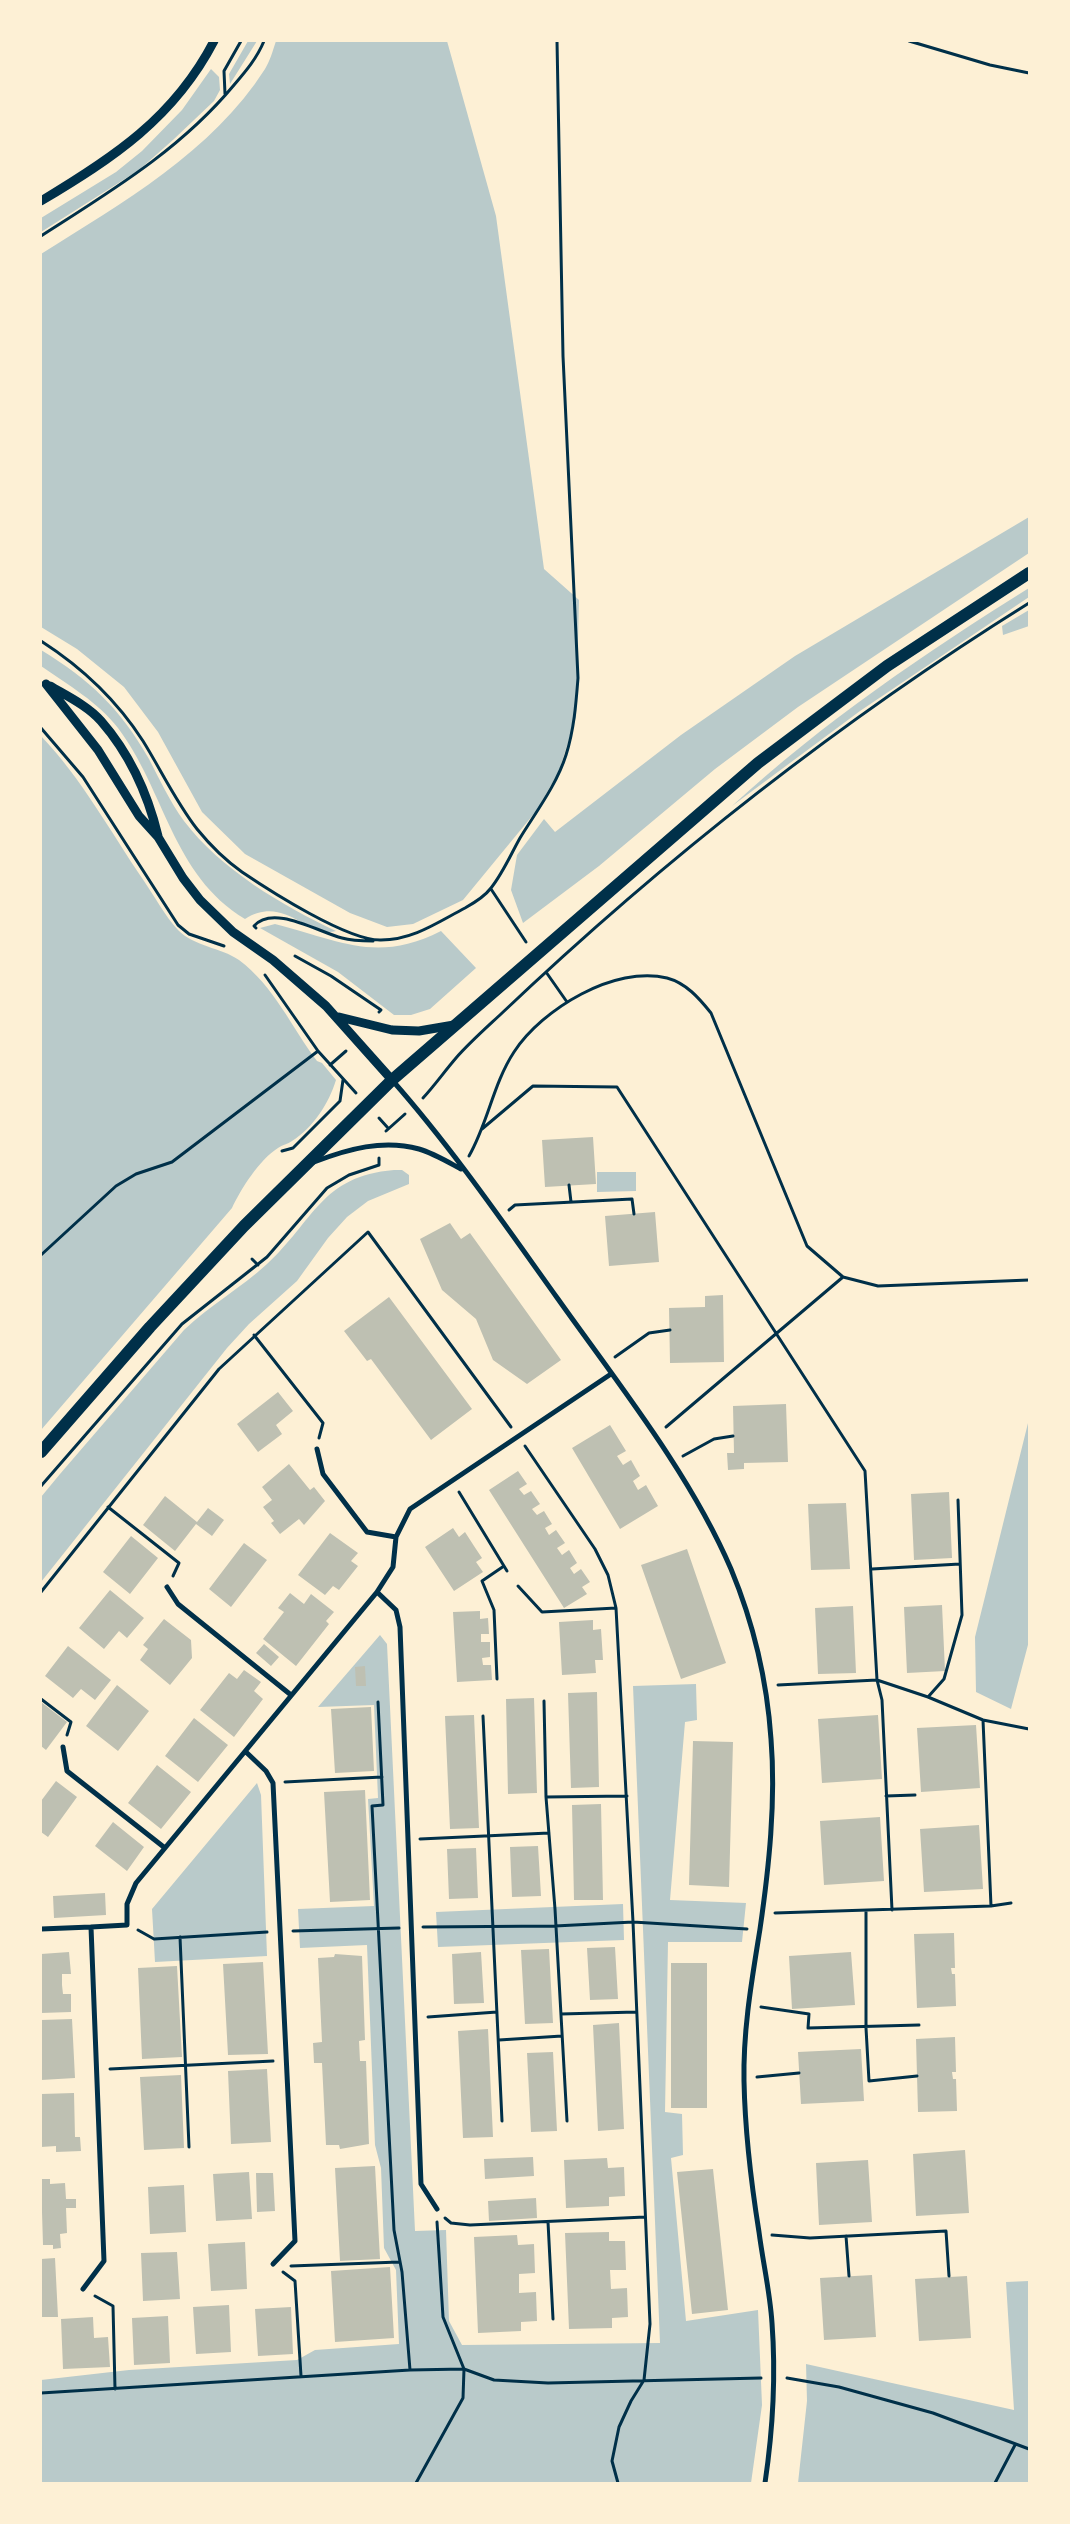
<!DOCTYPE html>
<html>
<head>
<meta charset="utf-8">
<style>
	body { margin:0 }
	#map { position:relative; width:1070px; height:2524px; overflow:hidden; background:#fdf0d5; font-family:"Nunito Sans",sans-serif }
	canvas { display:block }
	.frame { position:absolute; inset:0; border:42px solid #fdf0d5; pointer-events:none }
</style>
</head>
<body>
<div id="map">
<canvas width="1070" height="2524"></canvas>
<div class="frame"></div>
</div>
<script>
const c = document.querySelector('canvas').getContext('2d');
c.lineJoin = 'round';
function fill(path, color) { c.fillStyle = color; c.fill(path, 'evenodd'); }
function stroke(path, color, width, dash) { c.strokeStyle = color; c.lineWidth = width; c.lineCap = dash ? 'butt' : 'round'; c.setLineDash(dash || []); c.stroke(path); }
fill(new Path2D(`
	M248 41H257L230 84 229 74Z
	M276 41H447L496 216 544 569 579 600 576 717 559 771 537 810 463 900 413 924 387 927 350 913 245 854 202 812 158 732 124 687 77 649 41 627V254C122 203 212 152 265 69 270 61 273 50 276 41Z
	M211 69 219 77 220 90 214 101 174 139 139 170 41 232V218L116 172 142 151 182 110Z
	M1029 517V553L798 707 715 769 599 866 523 923 511 890 517 855 544 819 555 832 681 735 795 656Z
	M1029 588V597L860 711 732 806C823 722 925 653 1029 588Z
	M1029 610V626L1003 635 1002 626Z
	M41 650C90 680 120 708 149 759 160 780 170 802 184 821 220 869 283 906 336 931 307 939 285 894 245 919 172 875 165 790 118 728 98 702 68 685 41 666Z
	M41 736C82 779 110 831 144 881 155 897 165 916 178 930 195 947 220 947 239 960 274 986 292 1028 317 1061L322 1063 336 1080C329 1103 313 1128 292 1141 288 1144 282 1145 278 1148 259 1160 241 1189 232 1208L41 1430Z
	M275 924C339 940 376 964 441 931L476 968 430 1009 411 1015H394L338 972 260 928Z
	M394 1170H402L409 1175V1184L368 1201 347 1217 328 1238 297 1281 249 1324 227 1348 41 1582V1497L60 1474 184 1330C210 1305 241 1288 267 1264 314 1221 321 1176 394 1170Z
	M597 1172H636V1191L597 1192Z
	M1029 1419V1641L1011 1709 976 1692 975 1637Z
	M380 1635 387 1644 415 2231 446 2230 449 2321 462 2345 660 2343 633 1686 696 1684 697 1720 685 1722 670 1900 746 1903 742 1942H668L665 2112 682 2114 683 2155 671 2158 686 2321 758 2310 762 2405 751 2483H41V2380L129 2370 297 2360 315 2350 399 2344 396 2270 384 2248 381 2168 375 2145 367 1945 300 1948 298 1909 374 1906 368 1799 378 1798 374 1705 318 1707Z
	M257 1783 261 1795 267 1956 155 1962 152 1909Z
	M623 1904 624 1940 438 1947 436 1912Z
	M1029 2281V2483H798L807 2401 806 2364 1014 2410 1006 2282Z`), '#b9caca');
fill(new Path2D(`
	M593 1137 596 1184 545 1187 542 1140Z
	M655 1212 659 1262 609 1266 605 1216Z
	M450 1223 461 1239 470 1233 561 1360 527 1384 493 1360 476 1319 442 1290 420 1239Z
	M723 1295 724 1362 670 1363 669 1308 705 1307V1296Z
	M389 1297 472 1409 431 1440 371 1359 367 1361 344 1331Z
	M278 1392 293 1411 276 1425 282 1434 258 1452 237 1424Z
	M786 1404 788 1462 744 1463V1469L728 1470 727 1453H734L733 1406Z
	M610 1425 626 1451 617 1456 623 1465 631 1460 640 1476 633 1481 638 1490 646 1485 658 1506 620 1529 572 1448Z
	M289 1464 310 1490 314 1487 325 1501 304 1525 299 1519 280 1534 271 1523 274 1521 263 1507 272 1500 262 1487Z
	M518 1471 527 1484 519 1489 524 1495 531 1491 540 1504 532 1509 537 1515 544 1511 552 1524 545 1528 549 1535 556 1530 565 1543 557 1548 562 1555 569 1550 577 1563 570 1568 574 1574 581 1569 590 1582 582 1587 587 1594 564 1608 489 1490Z
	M949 1492 952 1558 914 1560 911 1494Z
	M165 1496 197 1522 208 1508 224 1520 212 1536 196 1524 175 1551 143 1525Z
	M846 1503 850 1569 811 1570 808 1504Z
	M453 1528 459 1537 465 1532 474 1546 482 1558 476 1562 483 1572 454 1591 425 1547Z
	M330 1533 358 1553 351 1561 358 1566 339 1590 333 1586 325 1595 298 1575Z
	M131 1536 158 1558 130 1594 103 1572Z
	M244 1543 267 1560 231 1607 209 1589Z
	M687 1549 726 1663 681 1679 641 1565Z
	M110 1590 144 1618 127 1638 119 1631 104 1649 79 1628Z
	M290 1593 304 1604 311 1594 334 1612 326 1621 329 1624 296 1666 263 1639 284 1612 278 1608Z
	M942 1605 945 1671 907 1673 904 1607Z
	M853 1606 856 1673 818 1674 815 1608Z
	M480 1611V1619L488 1618 489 1634H481V1642H490V1657L482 1658 483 1665H491L492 1680 457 1682 453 1612Z
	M164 1619 191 1640 192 1658 170 1685 140 1660 148 1649 143 1645Z
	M593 1620V1630L601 1629 603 1660H595L596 1673 562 1675 559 1622Z
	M264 1644 279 1657 271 1666 256 1653Z
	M68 1646 111 1680 95 1700 81 1689 73 1698 45 1676Z
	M365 1666 366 1686H356L355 1667Z
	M244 1670 261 1682 254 1691 263 1699 234 1737 200 1710 229 1673 237 1679Z
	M117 1685 149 1711 118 1751 86 1726Z
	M597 1692 599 1787 571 1788 568 1693Z
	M534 1698 537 1793 508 1794 506 1699Z
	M41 1702 67 1722 46 1750 41 1746Z
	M371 1707 374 1771 335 1773 331 1709Z
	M474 1715 479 1828 450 1829 445 1716Z
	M878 1715 882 1779 822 1783 818 1719Z
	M194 1718 228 1745 198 1782 165 1756Z
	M976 1725 980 1788 921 1792 917 1728Z
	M693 1741 733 1742 729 1887 689 1885Z
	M157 1765 191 1792 161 1829 128 1803Z
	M56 1781 77 1797 48 1837 41 1832V1801Z
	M365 1790 370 1900 330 1902 324 1792Z
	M601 1804 603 1900H574L572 1805Z
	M880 1817 884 1881 824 1885 820 1821Z
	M113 1822 144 1847 127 1871 95 1846Z
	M979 1825 983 1889 924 1892 920 1829Z
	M538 1846 541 1896 512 1897 510 1847Z
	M476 1848 478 1898 449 1899 447 1849Z
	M105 1893 106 1915 54 1918 53 1896Z
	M954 1933 955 1968H951L952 1974H955L956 2006 917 2008 914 1934Z
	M615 1947 618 1999 590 2000 587 1948Z
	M549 1949 553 2023 525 2024 521 1950Z
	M69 1952 71 1974H62V1985L63 1994H71V2012L41 2013V1954Z
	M481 1952 484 2003 454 2004 452 1954Z
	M851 1952 855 2005 792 2009 789 1956Z
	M335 1954 362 1956 365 2040 359 2041 360 2061H366L369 2144 340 2149 339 2145H326L322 2063H314L313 2043 322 2042 318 1958 334 1957Z
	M263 1962 268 2054 228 2055 223 1964Z
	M671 1963H707V2108H671Z
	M177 1966 182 2057 142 2059 138 1968Z
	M72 2019 75 2078 41 2080V2020Z
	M619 2023 624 2129 598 2131 593 2025Z
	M488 2029 493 2137 463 2138 458 2031Z
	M955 2037 956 2072H952L953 2079H956L957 2111 918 2112 916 2039Z
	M861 2049 864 2101 801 2104 798 2052Z
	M553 2052 557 2131 531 2132 527 2053Z
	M267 2069 271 2142 231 2144 228 2071Z
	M181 2075 184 2148 144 2150 140 2077Z
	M74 2093 75 2137H80L81 2151 56 2152V2146L41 2147V2094Z
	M965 2150 969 2213 916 2216 913 2154Z
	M533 2157 534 2176 485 2179 484 2159Z
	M607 2158 608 2168 624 2167 625 2196 609 2197V2206L566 2208 564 2160Z
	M868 2160 872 2222 819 2225 816 2163Z
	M375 2166 380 2259 340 2261 335 2168Z
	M713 2169 728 2310 692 2314 677 2172Z
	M249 2172 252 2219 216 2221 213 2174Z
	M256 2173H273L275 2211 257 2212Z
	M41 2179H50V2184L65 2183 66 2199H76V2208H66L67 2233 60 2234 61 2248 53 2249V2245H43Z
	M184 2185 186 2232 150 2234 148 2187Z
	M536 2198 537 2218 489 2221 488 2201Z
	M609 2232V2241H625L626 2270H610L611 2289 627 2288 628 2317 612 2318V2328L569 2329 565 2233Z
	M517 2235 518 2245 534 2244 535 2273 519 2274V2293L536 2292 537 2321 521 2322V2331L478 2333 474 2237Z
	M245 2242 247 2289 211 2291 208 2244Z
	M177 2252 180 2299 143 2301 141 2253Z
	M55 2258 58 2317H41V2259Z
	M390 2267 394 2338 335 2342 331 2271Z
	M872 2275 876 2337 824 2340 820 2278Z
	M967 2276 971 2338 919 2341 915 2279Z
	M229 2305 231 2352 196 2354 193 2307Z
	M291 2307 293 2354 258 2356 255 2309Z
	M168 2316 170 2363 134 2365 132 2318Z
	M93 2317 94 2338 108 2337 110 2367 63 2369 61 2319Z`), '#bec0b2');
stroke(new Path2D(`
	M909 41 990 65 1029 73
	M225 94 224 71 241 41
	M41 236C111 191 180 150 234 85 246 71 257 58 264 41
	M41 641C83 668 116 699 143 741 161 770 176 802 197 829 210 845 225 860 242 872 270 891 348 941 381 940 413 940 438 922 465 908 474 903 485 896 491 888 503 873 511 854 520 838 536 812 557 784 566 755 574 730 576 704 578 678L563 356 557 41
	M41 728 83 777 178 925 189 934 224 946
	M491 889 526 942
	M256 928 254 926C273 904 318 932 342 938 352 941 363 941 373 941
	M295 956 331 976 381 1010 379 1012
	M546 972 567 1002
	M265 975 318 1051 356 1093
	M330 1065 346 1051
	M423 1098C435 1085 444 1072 456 1058 469 1043 486 1028 501 1014 662 861 840 721 1029 603
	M379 1118 388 1128
	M482 1129 533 1086 617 1087 865 1471 877 1680 882 1700 892 1910
	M386 1131 405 1114
	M282 1151 293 1148 340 1101 343 1080
	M469 1156C488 1123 493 1084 514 1052 542 1009 615 965 667 978 686 983 699 998 711 1013L807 1246 843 1277 878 1286 1029 1280
	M569 1185 571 1202
	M509 1210 515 1205 632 1199 634 1214
	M41 1255 116 1186 136 1174 172 1162 318 1051
	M252 1259 258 1265
	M254 1335 323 1423 319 1438
	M615 1357 649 1333 670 1330
	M666 1427 843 1277
	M525 1446 595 1549 608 1575 616 1608 633 1922 650 2324 644 2380 631 2401 619 2427 612 2461 618 2483
	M683 1456 714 1439 733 1436
	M41 1486 182 1324 267 1257 327 1188 349 1175 379 1165V1158
	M459 1492 507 1571
	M108 1507 179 1563 173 1576
	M872 1569 960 1564
	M518 1586 542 1612 616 1608
	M41 1592 219 1369 368 1232 511 1427
	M497 1679 494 1610 482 1581 504 1566
	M778 1685 877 1680 928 1697 983 1720 1029 1729
	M928 1697 944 1679 962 1615 958 1500
	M41 1699 71 1722 67 1735
	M544 1701 546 1797 555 1909 567 2121
	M378 1702 383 1805 372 1806 394 2230 402 2272 410 2370
	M483 1716 502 2121
	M983 1720 991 1906
	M285 1782 382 1777
	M886 1796 915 1795
	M546 1797 627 1796
	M420 1839 549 1833
	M866 1911V2028L869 2081 917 2076
	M775 1913 991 1906 1011 1903
	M423 1927 555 1926 633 1922 747 1929
	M138 1930 154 1939 267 1932
	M293 1931 399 1928
	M180 1937 189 2147
	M761 2007 809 2014 808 2028 919 2025
	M561 2014 636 2012
	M428 2017 497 2012
	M499 2040 562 2036
	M110 2069 273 2061
	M757 2077 799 2073
	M445 2218 451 2223 470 2225 645 2217
	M548 2222 553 2319
	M772 2235 810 2238 946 2231 949 2276
	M846 2236 849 2276
	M291 2266 399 2262
	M283 2272 295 2281 301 2376
	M95 2296 113 2306 115 2389
	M787 2378 839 2387 933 2413 1029 2449
	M41 2393 410 2370 464 2369 494 2380 548 2383 761 2378
	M416 2483 463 2398 464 2369 443 2317 437 2222
	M995 2483 1015 2445`), '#003049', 3);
stroke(new Path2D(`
	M392 1080C452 1148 505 1225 558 1299 617 1382 691 1475 731 1569 753 1622 767 1681 771 1739 776 1801 769 1867 760 1929 752 1979 743 2029 744 2081 745 2131 751 2182 759 2232 763 2263 770 2292 772 2323 776 2377 773 2429 765 2483
	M314 1162C348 1149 383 1139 419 1149 433 1153 448 1162 461 1169
	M317 1449 323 1474 367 1532 396 1537
	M167 1587 178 1604 291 1695
	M377 1592 396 1610 400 1627 421 2184 437 2209
	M63 1747 67 1771 165 1848
	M246 1752 266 1771 273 1783 295 2241 273 2264
	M41 1929 91 1927
	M83 2289 104 2261 91 1927 127 1925V1904L136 1883 377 1592 393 1567 396 1537 410 1509 611 1374`), '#003049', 5);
stroke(new Path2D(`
	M41 201C113 158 174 118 214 41
	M46 684 98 750 139 816 158 837 183 878 200 900 233 932 273 960 326 1006 392 1080
	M50 686C67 696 88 706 101 721 129 753 148 795 158 836
	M339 1017 392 1030 419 1031 454 1025`), '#003049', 9);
stroke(new Path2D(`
	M41 1452 150 1327 244 1226 392 1080 758 763 887 666 1029 573`), '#003049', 12);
</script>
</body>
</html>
